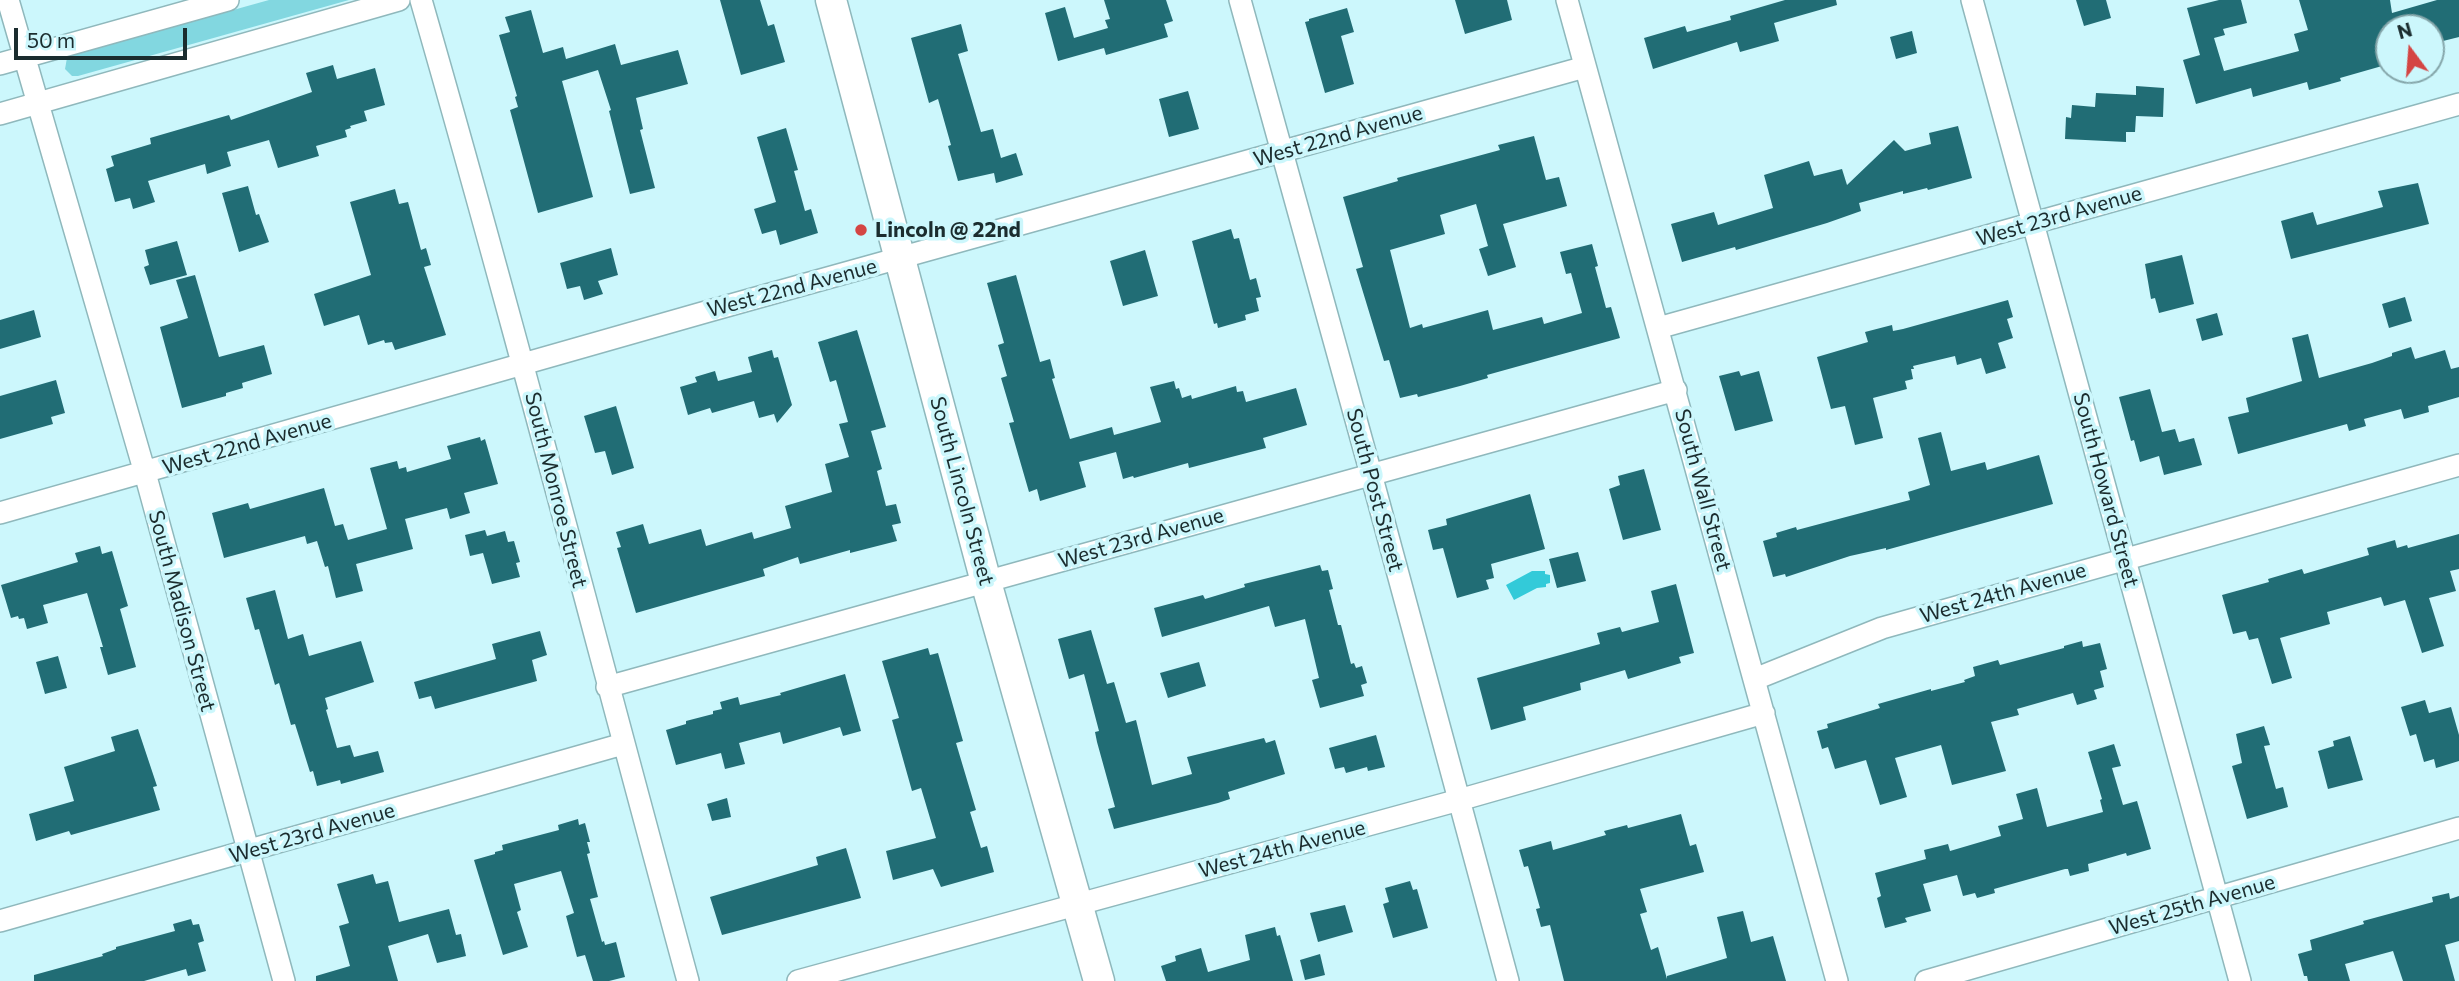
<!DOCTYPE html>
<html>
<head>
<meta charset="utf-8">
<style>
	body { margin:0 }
	#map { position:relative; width:2459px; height:981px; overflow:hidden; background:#ccf7fc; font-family:Commissioner,sans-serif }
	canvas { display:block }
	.north { position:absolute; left:2375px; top:14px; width:70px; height:70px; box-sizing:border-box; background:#ccf7fc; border:2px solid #85a6aa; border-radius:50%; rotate:344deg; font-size:19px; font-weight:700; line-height:28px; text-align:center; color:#1b2c2e }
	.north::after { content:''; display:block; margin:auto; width:24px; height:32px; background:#d44543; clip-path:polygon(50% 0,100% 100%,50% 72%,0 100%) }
	.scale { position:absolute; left:14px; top:28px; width:173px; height:32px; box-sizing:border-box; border:4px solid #1b2c2e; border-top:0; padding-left:9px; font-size:21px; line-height:24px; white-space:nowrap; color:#1b2c2e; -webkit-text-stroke:5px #ccf7fc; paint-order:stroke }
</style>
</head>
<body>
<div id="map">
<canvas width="2459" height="981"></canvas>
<div class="north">N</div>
<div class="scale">50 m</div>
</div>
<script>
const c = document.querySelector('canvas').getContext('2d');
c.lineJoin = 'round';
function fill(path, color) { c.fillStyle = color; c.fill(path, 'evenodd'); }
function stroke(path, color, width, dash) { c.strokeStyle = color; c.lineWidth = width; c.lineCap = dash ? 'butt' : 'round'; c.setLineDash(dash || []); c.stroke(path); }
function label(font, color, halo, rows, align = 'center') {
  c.font = font + ' Commissioner,sans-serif'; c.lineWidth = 7; c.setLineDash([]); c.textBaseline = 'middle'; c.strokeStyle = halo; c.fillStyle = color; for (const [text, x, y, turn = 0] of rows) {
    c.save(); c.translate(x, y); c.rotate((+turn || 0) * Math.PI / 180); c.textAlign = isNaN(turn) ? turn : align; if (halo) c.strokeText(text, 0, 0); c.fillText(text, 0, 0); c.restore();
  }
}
fill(new Path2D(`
	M269 0H349L78 76H72L65 69 67 58 72 55Z`), '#82d7e0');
fill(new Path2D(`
	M1532 571H1545V574L1550 575V583L1546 584V587L1537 588 1514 600 1506 585Z`), '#33cad9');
fill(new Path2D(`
	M720 0H760L768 26 774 24 785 62 741 75Z
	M1104 0H1166L1173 21 1164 24 1168 37 1106 55 1104 48 1058 61 1045 13 1065 7 1074 38 1108 28 1105 20 1110 19Z
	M1455 0H1507L1512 20 1465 34Z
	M1785 0H1836L1837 5 1774 23 1779 41 1740 52 1737 42 1653 69 1644 38 1685 26 1687 32 1731 20 1730 16Z
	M2076 0H2106L2111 18 2084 26Z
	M2219 0H2241L2247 23 2223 29 2225 35 2214 38 2224 71 2299 51 2294 34 2308 30 2299 0H2390L2392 13 2437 0H2459V37L2431 44V28H2382L2389 53V64L2340 78 2341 81 2309 90 2307 82 2253 97 2251 88 2196 104 2183 60 2200 55 2187 8Z
	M1347 8 1354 32 1341 36 1354 84 1325 93 1305 22 1309 21V19Z
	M531 10 543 53 563 47 566 59 615 44 621 65 678 50 688 84 636 98 643 129 640 130 655 188 630 194 609 111 611 110 598 70 562 81 593 197 538 213 510 110 518 107 515 97 517 96 499 35 510 32 505 17Z
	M961 24 968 51 958 54 981 132 993 129 1001 158 1016 153 1023 175 996 183 994 173 958 181 948 146 951 145 938 99 929 103 911 38Z
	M1912 31 1917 53 1896 59 1890 37Z
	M333 65 337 79 375 68 385 105 364 111 367 121 350 126 351 128 345 130 347 137 316 146 319 156 278 168 269 140 227 152 231 166 207 174 205 164 148 181 155 202 133 209 130 198 115 202 106 169 114 166 111 156 151 144 150 138 229 115 231 120 312 92 306 73Z
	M2136 86 2164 88 2163 117 2136 116 2135 132H2126V142L2065 139 2066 117 2071 118 2072 105 2095 107 2096 93 2136 95Z
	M1188 91 1199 129 1169 137 1159 99Z
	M1958 126 1972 178 1928 190 1927 188 1903 194V191L1859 203 1861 211 1827 223 1736 250 1735 247 1682 262 1671 224 1714 212 1718 225 1773 208 1764 175 1809 161 1814 176 1842 169 1847 185 1894 140 1905 151 1931 144 1929 133Z
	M786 128 798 170 794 171 805 211 811 209 818 233 780 245 776 230 762 234 754 209 776 202 757 137Z
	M1534 136 1546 180 1559 177 1567 206 1503 224 1516 267 1488 276 1479 249 1488 246 1476 204 1440 215 1445 234 1390 250 1410 328 1422 324 1423 328 1488 310 1493 330 1542 317 1544 324 1582 313 1571 273 1566 274 1560 252 1592 244 1598 266 1595 267 1606 308 1611 307 1620 338 1487 375 1488 378 1460 386 1418 397 1417 394 1400 398 1389 360 1384 361 1356 269 1363 267 1343 197 1398 181 1397 178 1500 150 1498 145Z
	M2418 183 2429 224 2291 259 2281 221 2313 212 2317 225 2383 207 2378 191Z
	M248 186 256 215 259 214 269 242 239 252 222 193Z
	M395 189 399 204 408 202 421 250 426 248 431 265 424 267 446 335 395 350 392 342 385 343 384 340 368 345 359 315 324 326 314 294 371 275 350 202Z
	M1231 229 1234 239 1239 238 1250 280 1256 278 1261 297 1256 298 1259 311 1245 315 1246 320 1218 328 1217 323 1214 324 1192 241Z
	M177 241 187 275 150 285 144 267 149 265 145 250Z
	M611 248 618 275 598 281 603 294 584 300 580 286 567 289 560 263Z
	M1145 250 1158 296 1123 306 1110 261Z
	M2182 255 2194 304 2159 313 2155 298 2151 299 2145 264Z
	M195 275 219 357 264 345 272 374 242 383 243 388 226 393V396L182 408 160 327 188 318 176 280Z
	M1016 275 1040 362 1050 359 1055 378 1052 379 1070 439 1112 427 1114 435 1161 422 1150 387 1174 381 1176 389 1179 388 1182 398 1191 395 1192 399 1236 386 1237 392 1243 391 1246 402 1296 388 1307 425 1263 438 1266 448 1189 468 1188 463 1134 478 1133 476 1123 479 1116 452 1079 462 1086 487 1040 501 1037 489 1029 492 1009 423 1014 422 1001 378 1007 376 998 345 1004 343 987 283Z
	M2405 297 2412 321 2389 328 2382 304Z
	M2008 300 2013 317 2007 319 2013 338 1998 343 2006 368 1986 374 1981 358 1957 365 1955 356 1913 366 1914 369H1911L1913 379 1905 381 1907 389 1873 398 1883 438 1855 445 1845 406 1831 409 1817 357 1868 342 1865 332 1892 325 1893 331 1903 329Z
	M34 310 41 337 0 349V320Z
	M2217 313 2223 335 2202 341 2196 319Z
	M857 330 886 427 871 431 882 469 877 471 886 506 896 504 901 523 892 525 897 541 850 553V550L800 564 798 557 763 569 765 576 636 613 617 548 621 547 616 532 643 524 649 544 701 529 706 546 752 532 754 539 791 528 785 506 832 492 825 464 849 457 839 424 848 422 836 380 830 382 818 342Z
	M2308 334 2319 378 2372 363 2392 356V353L2411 347 2415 359 2445 350 2451 369 2459 367V397L2428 406 2429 412 2404 419 2401 409 2364 419 2366 426 2349 431 2347 424 2238 454 2228 417 2249 412 2246 398 2302 381 2292 338Z
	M772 350 774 358 778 357 792 405 777 423 774 414 759 418 754 401 712 413 710 408 688 415 680 387 697 382 695 377 715 371 718 381 752 372 748 357Z
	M1739 371 1741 376 1759 371 1773 421 1735 431 1719 376Z
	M56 380 65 413 51 417 53 424 0 439V396Z
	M2150 389 2162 432 2175 429 2179 442 2194 438 2202 465 2164 475 2159 456 2140 462 2134 440 2131 441 2119 397Z
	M616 406 634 468 612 475 605 451 595 453 584 416Z
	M1941 432 1951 471 1985 462 1987 470 2039 455 2053 504 1886 550V548L1850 556 1786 577 1785 574 1773 577 1763 541 1777 537 1776 533 1796 527 1797 530 1910 500 1908 492 1930 485 1918 438Z
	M480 437 481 441 485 439 498 484 464 493 470 513 450 519 447 508 405 519 413 549 356 564 363 591 336 598 328 566 325 567 317 541 307 544 305 536 224 558 212 513 248 503 250 509 324 488 335 526 343 524 348 540 387 529 370 468 397 461 399 469 406 467 407 472 451 459 447 446Z
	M1644 469 1661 530 1623 540 1609 489 1620 485 1618 476Z
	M1530 494 1545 549 1491 564 1494 578 1486 580 1489 589 1457 598 1443 548 1433 550 1428 530 1447 525 1446 519Z
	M485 530 487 536 505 531 508 542 514 541 520 562 516 563 520 577 492 584 483 553 470 556 465 535Z
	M2459 534V569L2450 571 2456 591 2429 598 2444 646 2422 653 2405 600 2384 606 2381 597 2327 612 2330 624 2280 638 2292 678 2272 684 2258 638 2249 640 2246 631 2233 634 2222 595 2269 582 2268 579 2302 569 2304 574 2369 555 2367 548 2395 540 2397 548 2407 545 2408 548Z
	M100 546 102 554 112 551 128 606 120 609 136 667 108 675 100 647H103L87 593 43 605 48 623 27 629 24 618 19 619 18 616 11 618 1 585 78 562 75 553Z
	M1578 552 1586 581 1557 588 1549 559Z
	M1320 565 1322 571 1328 570 1333 589 1329 590 1338 625H1341L1351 664 1354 663 1356 668 1362 666 1367 683 1361 685 1364 696 1320 708 1312 680 1319 678 1305 619 1275 627 1269 606 1162 637 1154 608 1203 595 1205 599 1245 587 1244 584Z
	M1676 584 1694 653 1679 657 1681 663 1628 679 1625 670 1580 683 1581 690 1523 707 1526 720 1491 730 1477 678 1600 644 1597 633 1620 627 1622 632 1659 622 1651 591Z
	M275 590 288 639 303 634 309 656 361 641 374 682 325 698 328 709 326 710 337 748 350 745 354 757 378 751 384 772 341 784 340 780 317 786 313 771 310 772 295 724 291 725 279 683 275 685 259 629 255 630 246 598Z
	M1091 630 1107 684 1114 682 1126 723 1136 720 1152 785 1192 774 1187 757 1264 738 1266 743 1275 740 1285 774 1228 792 1230 799 1218 803 1114 829 1108 809 1115 807 1097 742 1095 732 1099 731 1084 674 1069 679 1058 639Z
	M540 631 547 655 532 660 537 681 435 709 431 696 419 699 414 682 496 659 492 644Z
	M2082 641 2083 647 2100 643 2107 669 2100 671 2104 687 2094 690 2097 699 2077 705 2073 693 2017 709 2019 715 1991 722 2006 771 1952 785 1941 745 1895 758 1907 797 1880 805 1866 760 1835 769 1828 747 1822 749 1817 731 1828 728 1827 724 1880 708 1878 704 1931 689V691L1965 682 1964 680 1975 676 1973 667 1998 660 2000 665 2064 648V646Z
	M928 648 930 655 938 653 963 741 956 743 976 810 970 812 981 848 987 846 994 872 941 887 933 869 893 880 886 851 936 838 921 788 912 791 892 720 899 718 882 661Z
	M58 656 67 688 45 694 36 662Z
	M1199 662 1206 686 1168 698 1160 673Z
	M845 674 861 731 843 736 840 727 783 744 780 732 739 743 745 764 725 769 721 753 676 765 666 730 686 724V721L713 714V711L722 709 720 702 738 697 740 705 781 695 780 693Z
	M2425 700 2429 713 2451 707 2459 735V761L2436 768 2434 759 2424 762 2416 734 2410 736 2401 707Z
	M2264 726 2270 745 2264 746 2276 789 2283 787 2288 807 2247 819 2232 766 2242 763 2236 734Z
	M138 729 157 786 153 787 160 810 71 835 69 831 36 841 29 814 74 801 64 767 115 751 111 737Z
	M1376 735 1385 767 1368 771 1367 767 1346 773 1344 767 1335 769 1329 748Z
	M2350 736 2363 780 2328 789 2318 751 2334 746 2333 741Z
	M2114 744 2121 766 2112 768 2123 805 2137 801 2151 849 2127 856 2126 853 2088 864 2089 871 2070 876 2068 869H2065L1994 889 1995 893 1977 898 1975 893 1963 896 1957 875 1923 884 1931 911 1905 918 1907 922 1885 928 1877 898 1881 896 1875 873 1926 859 1924 850 1948 844 1950 851 2001 836 1998 826 2023 819 2016 794 2037 788 2047 827 2103 812 2100 800 2102 799 2088 752Z
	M727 798 731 817 712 821 707 804Z
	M1681 814 1690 846 1696 844 1704 872 1640 889 1647 912 1640 914 1651 950 1658 947 1667 979V976L1727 958 1717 917 1743 911 1751 942 1773 936 1786 981H1564L1550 925 1541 927 1536 909 1540 908 1528 866 1524 867 1519 850 1551 841 1553 850 1606 835 1604 831 1627 825 1628 828Z
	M578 819 579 825 585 823 590 842H587L590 853 587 854 598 897 590 899 602 942 604 941 605 945 616 942 625 977 609 981H593L585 955 577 957 566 916 574 913 561 871 514 884 521 910 517 912 528 947 503 955 474 860 495 854V852L503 850 502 845 559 830 558 825Z
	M846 848 861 898 722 935 710 897 818 865 816 857Z
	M373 874 376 884 388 881 399 922 449 909 456 935 461 934 466 956 437 963 428 934 388 946 398 981H316V976L350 966 339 926 349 923 337 884Z
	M1410 881 1413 890 1417 889 1428 928 1393 938 1383 904 1389 902 1385 888Z
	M2449 893 2450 899 2459 896V941L2445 945 2455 981H2403L2393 951 2345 964 2350 981H2308L2307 976H2304L2298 954 2312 950 2310 940 2364 924 2363 921 2433 902 2432 897Z
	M1345 905 1353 932 1318 942 1310 913Z
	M191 919 193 925 199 924 204 941 198 943 206 971 188 976 186 969 144 981H34V975L103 956 102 954 116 949V947L175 931 173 924Z
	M1275 927 1277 936 1280 935 1293 981H1166L1161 966 1176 961 1175 956 1201 948 1208 972 1250 960 1245 935Z
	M1320 954 1325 975 1305 980 1300 960Z`), '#216d75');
const street = new Path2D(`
	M8 0 145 473 284 981
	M421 0C515 326 599 654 688 981
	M1240 0 1371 474 1508 981
	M1567 0 1837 981
	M1972 0 2240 981
	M0 64 228 0
	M0 114 399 0
	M1658 328 2459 104
	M0 513 709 311 1585 67
	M1755 679 1882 628 2459 465
	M607 687 1676 390
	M0 921 623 744
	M798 981 1459 800 1764 713
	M1926 981 2459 828`);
const secondary = new Path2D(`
	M831 0 986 582 1099 981`);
stroke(street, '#8fb8bc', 24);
stroke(secondary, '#8fb8bc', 33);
stroke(street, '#fff', 21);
stroke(secondary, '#fff', 30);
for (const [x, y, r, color] of [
	[861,230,7,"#d44543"]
]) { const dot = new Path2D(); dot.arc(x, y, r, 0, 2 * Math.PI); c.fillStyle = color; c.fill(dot); stroke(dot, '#ccf7fc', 2.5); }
label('21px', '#1b2c2e', '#ccf7fc', [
	["West 22nd Avenue",1338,136,-16],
	["West 23rd Avenue",2059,216,-16],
	["West 22nd Avenue",792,288,-15],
	["West 22nd Avenue",247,444,-16],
	["South Monroe Street",556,490,76],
	["South Post Street",1375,490,75],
	["South Wall Street",1703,490,75],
	["South Howard Street",2106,490,75],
	["South Lincoln Street",962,491,75],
	["West 23rd Avenue",1141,538,-16],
	["West 24th Avenue",2003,593,-16],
	["South Madison Street",182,611,75],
	["West 23rd Avenue",312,833,-16],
	["West 24th Avenue",1282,849,-15],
	["West 25th Avenue",2192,905,-16]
]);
label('bold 21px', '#1b2c2e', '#ccf7fc', [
	["Lincoln @ 22nd",875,230]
], 'left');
</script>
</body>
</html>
